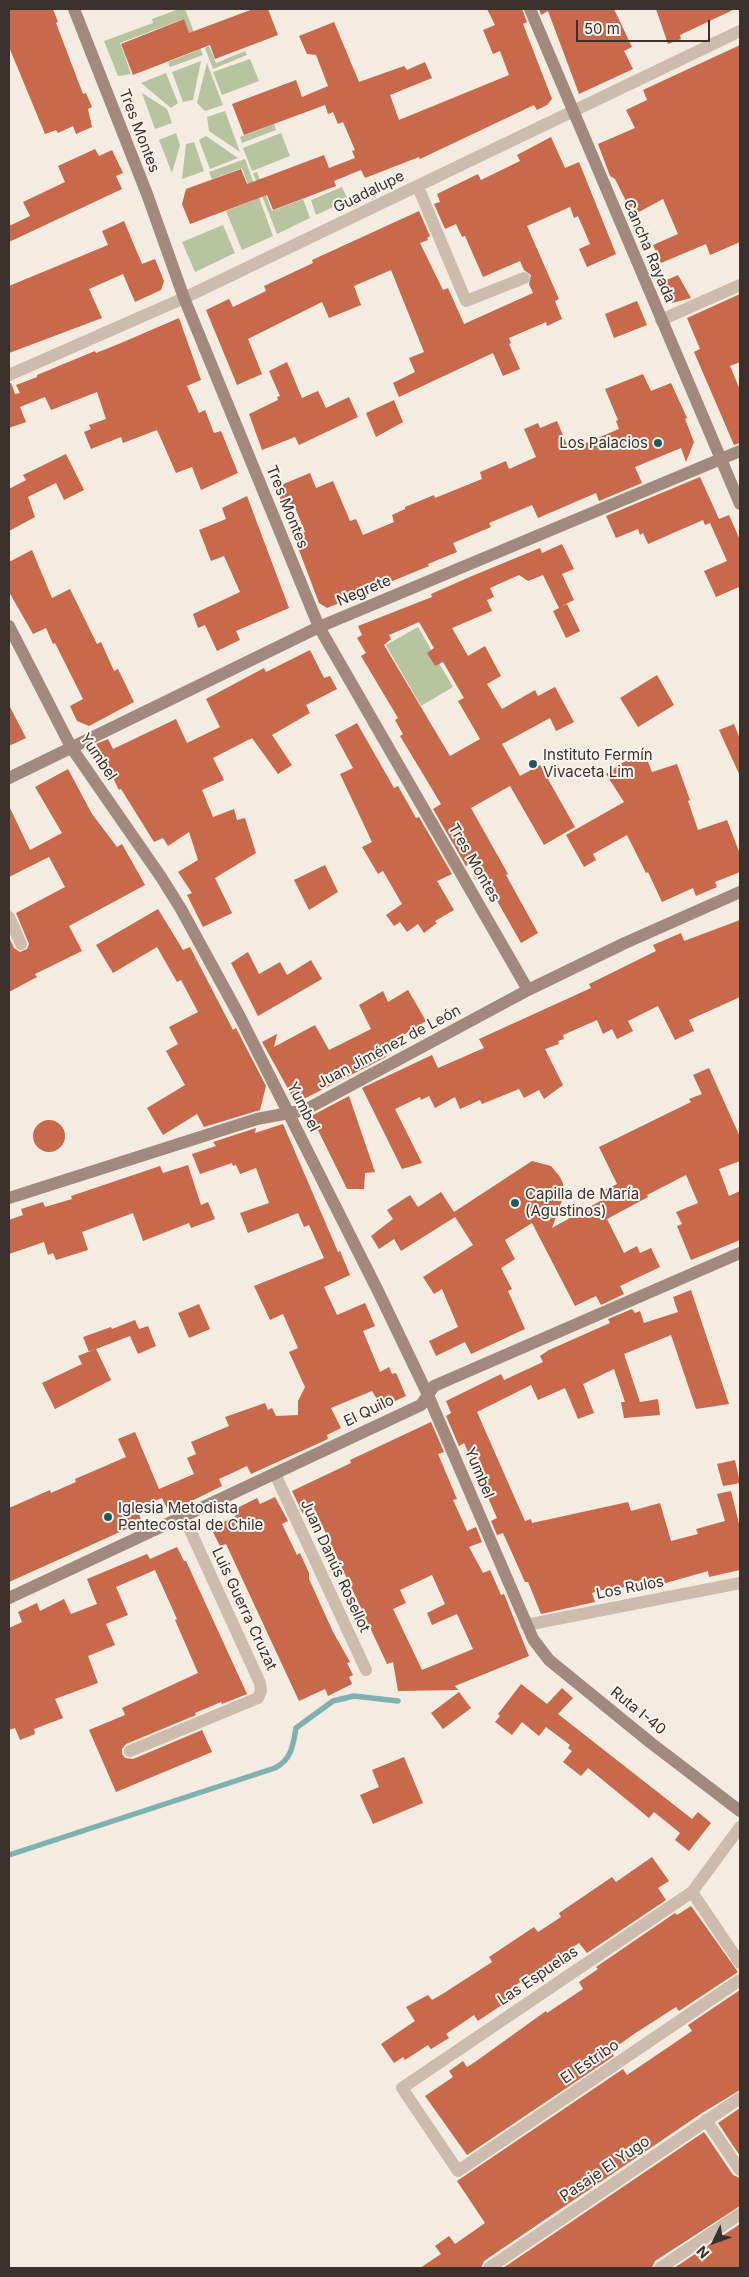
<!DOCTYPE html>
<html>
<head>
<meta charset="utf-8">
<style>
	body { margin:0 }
	#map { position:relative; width:749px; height:2277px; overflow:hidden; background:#f4ebe1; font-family:Inter,sans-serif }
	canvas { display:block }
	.frame { position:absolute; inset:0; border:10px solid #3b302b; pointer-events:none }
	.north { position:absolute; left:689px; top:2217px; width:50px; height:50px; -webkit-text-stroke:4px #fbf5ee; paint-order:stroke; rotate:228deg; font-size:14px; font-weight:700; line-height:20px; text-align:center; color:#3b302b }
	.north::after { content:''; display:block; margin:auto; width:18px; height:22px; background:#3b302b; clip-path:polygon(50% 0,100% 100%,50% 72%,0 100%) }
	.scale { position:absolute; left:576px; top:20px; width:134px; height:22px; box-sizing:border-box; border:2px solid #3b302b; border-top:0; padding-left:6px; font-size:15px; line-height:18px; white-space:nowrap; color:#3b302b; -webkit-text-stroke:4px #fbf5ee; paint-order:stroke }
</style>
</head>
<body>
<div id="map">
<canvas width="749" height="2277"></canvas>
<div class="frame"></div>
<div class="north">N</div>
<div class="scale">50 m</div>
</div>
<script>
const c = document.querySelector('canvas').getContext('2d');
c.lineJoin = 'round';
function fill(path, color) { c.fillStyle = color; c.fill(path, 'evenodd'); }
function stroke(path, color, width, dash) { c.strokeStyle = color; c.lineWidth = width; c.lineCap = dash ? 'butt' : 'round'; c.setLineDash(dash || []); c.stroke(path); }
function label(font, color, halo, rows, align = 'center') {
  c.font = font + ' Inter,sans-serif'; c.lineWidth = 4; c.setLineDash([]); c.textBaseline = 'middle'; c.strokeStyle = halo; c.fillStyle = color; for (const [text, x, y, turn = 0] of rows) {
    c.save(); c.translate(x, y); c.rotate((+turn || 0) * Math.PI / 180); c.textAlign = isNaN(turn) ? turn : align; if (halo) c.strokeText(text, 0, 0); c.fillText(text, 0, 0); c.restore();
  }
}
fill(new Path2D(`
	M179 9H185L203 55 170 67 168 62 196 51 183 19 120 43 131 74 118 76 104 41 153 23 152 19Z
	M209 46 216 63 245 51 247 55 213 69 205 48Z
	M250 59 259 81 222 95 213 72Z
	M201 61 193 100 183 102 172 72Z
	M207 63 223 105 205 111 197 103Z
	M166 73 178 103 171 108 141 83Z
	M142 93 167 109 172 123 155 129Z
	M225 111 240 152 209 131 207 117Z
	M274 124 276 130 242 143 240 137Z
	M176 133 180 145 172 173 159 140Z
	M281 133 290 156 252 171 243 148Z
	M206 136 238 158 210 169 199 140Z
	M194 142 204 171 182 179 186 144Z
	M245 159 273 236 242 250 226 211 254 200 242 168 212 179 209 172Z
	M257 172 272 211 303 199 310 218 277 234 253 173Z
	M342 187 348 200 316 215 311 200Z
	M223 225 235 253 195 272 182 242Z
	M418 627 453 687 421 706 386 645Z`), '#b8c4a0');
stroke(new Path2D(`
	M9 1855 275 1768C292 1759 293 1745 296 1728L333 1701 354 1696 398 1701`), '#7fb0b2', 5.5);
fill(new Path2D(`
	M9 9H53L58 22 56 23 83 94 86 93 92 107 88 109 92 127 76 134 73 126 58 133 56 130 45 134 9 47Z
	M253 9H268L278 35 215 59 210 45 133 75 121 44 184 19 189 33Z
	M487 9H522L527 22 523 24 552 99 547 105 537 110 534 105 420 159 419 157 365 178 361 170 334 181 336 186 273 210 267 195 190 224 182 204 186 189 241 169 247 184 324 155 329 168 355 158 352 151 355 150 343 122 338 124 333 112 328 114 325 105 244 135 232 104 296 80 302 97 328 86 316 55 307 54 299 36 334 22 359 82 404 66 407 70 425 62 432 78 390 95 399 120 509 75 500 51 493 54 483 30 495 25Z
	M539 9H614L632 47 624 51 633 69 579 94 548 11 541 15Z
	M656 9H735L680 35 681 39 668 44Z
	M740 45V242L710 255 706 244 661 263 653 245 678 234 663 199 635 214 633 210 631 211 615 179 610 176 598 144 635 128 626 110 647 100 643 90Z
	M551 137 565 168 579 162 616 254 587 267 579 249 590 244 578 216 574 218 570 207 527 226 559 299 555 301 562 319 547 326 546 322 509 338 511 343 509 344 520 369 503 376 493 353 399 397 393 383 415 372 409 358 424 352 391 270 354 286 361 305 329 318 322 302 248 339 262 374 237 385 206 310 229 299 233 307 266 291 264 286 313 263 312 260 419 211 430 236 427 238 428 240 420 243 443 290 448 288 464 324 533 293 529 284 531 275 524 270 520 261 483 277 465 236 462 237 456 224 445 229 434 204 440 202 437 194 478 174 481 180 520 161 517 155Z
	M95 149 99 156 112 150 123 173 116 176 122 189 9 242V226L30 216 23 202 65 182 58 166Z
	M124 221 142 264 155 259 164 281 161 290 135 302 123 274 89 289 102 318 9 353V286L108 245 102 231Z
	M678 275 691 298 672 303 662 282Z
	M740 294V362L730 366 740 390V443L734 445 694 352 700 349 687 318Z
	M637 301 647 325 614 338 605 314Z
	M179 318 201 380 187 386 199 413 205 410 214 433 221 431 238 473 201 490 192 467 176 473 157 430 123 443 121 437 91 449 84 432 91 429 89 425 106 419 97 392 51 410 45 397 20 407 26 422 9 428V383H11L15 394 20 393 16 385 37 377V375L95 351 96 353 121 343Z
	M287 362 302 398 318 391 326 408 349 397 358 417 299 445 295 437 262 450 249 414 278 400 277 397 280 396 269 371Z
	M643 374 651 391 671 383 687 418 685 419 694 442 686 462 681 448 635 467 642 483 599 501 596 493 538 518 532 505 489 523 491 527 453 543 457 552 428 564 429 566 327 608 319 603 294 537 305 532 294 505 284 509 276 487 310 473 316 488 333 481 350 521 356 519 363 535 394 522 392 515 405 509V507L434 495 435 498 482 479 480 472 506 461 509 469 536 457 524 429 538 423 540 428 557 421 569 450 619 429 616 421 618 420 605 389Z
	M394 400 403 422 376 437 366 413Z
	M66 454 84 490 64 500 56 483 28 497 35 517 9 531V489L26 480 23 475Z
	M700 477 719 519 729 515 740 540V590L739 587 716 597 704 571 727 561 710 523 705 525 703 520 648 544 643 533 640 535 638 529 616 538 606 516Z
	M247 496 289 608 236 631 240 640 217 651 205 625 198 628 193 614 240 592 224 556 211 561 199 530 226 519 222 508Z
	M562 544 574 569 562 574 574 600 560 607 567 604 580 631 566 638 553 611 559 608 543 575 528 581 519 575 490 588 494 597 487 600 492 611 452 628 468 656 485 646 501 676 487 684 502 709 535 690 538 696 555 687 574 722 556 731 550 718 502 744 520 776 540 765 575 827 544 845 510 786 471 808 508 874 506 875 538 933 521 943 488 885 484 888 470 864 466 866 433 809 441 804 400 736 403 734 395 720 398 718 361 656 366 653 357 638 362 635 358 626 432 597 431 594 472 576 540 548 542 553ZM419 622 434 648 427 653 435 666 443 662 464 698 458 701 480 739 450 756 384 645 391 639 389 635Z
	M32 550 52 598 70 589 97 644 101 642 114 671 118 669 134 702 89 726 77 721 70 706 83 699 55 643 53 644 46 628 33 634 9 592V562Z
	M310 650 324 678 330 676 337 689 306 705 310 713 272 735 292 765 278 774 252 738 213 758 224 780 202 790 213 817 234 809 237 820 245 818 256 853 215 878 232 913 203 927 187 895 192 893 178 872 198 860 189 832 168 846 163 838 154 842 121 789 119 790 96 744 108 739 113 749 176 719 187 743 220 727 206 699 264 668 266 672Z
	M657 675 674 705 638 727 620 698Z
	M9 705 26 738 9 746Z
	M357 723 394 788 398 786 416 818 419 817 452 874 437 881 454 910 435 921 437 923 424 933 418 924 407 932 400 922 394 926 386 915 402 904 383 871 378 874 362 847 372 842 340 774 353 768 335 735Z
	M734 724 740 739V776L719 730Z
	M643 749 652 772 677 764 690 800 688 801 698 830 727 820 740 854V872L715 882 717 887 696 896 693 888 662 902 648 872 646 873 627 835 593 854 596 860 584 867 566 835 624 802 606 774Z
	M68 769 92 814 117 847 122 844 145 885 69 926 82 951 35 974 37 977 9 992V937L14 948 20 952 27 949 29 944 16 913 65 887 49 857 9 877V806L30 850 62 833 35 787Z
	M325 865 338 892 309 910 294 880Z
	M158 909 183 950 190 947 233 1030 236 1028 266 1086 260 1110 204 1127 197 1114 163 1135 147 1108 185 1085 166 1051 178 1044 169 1027 198 1012 181 980 177 982 157 947 113 973 96 945Z
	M740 920V997L689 1020 694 1031 675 1040 658 1006 628 1021 633 1031 617 1039 612 1029 603 1034 597 1020 563 1035 564 1039 558 1041 559 1044 545 1049 563 1085 544 1099 539 1090 524 1098 519 1089 482 1104 480 1100 460 1109 455 1097 435 1108 429 1096 421 1100 420 1097 395 1109 422 1163 402 1169 362 1088 432 1055 438 1068 484 1048 479 1039 591 988 589 984 656 951 653 945 681 933 684 941Z
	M248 952 259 974 280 962 287 975 311 960 322 979 258 1016 231 963Z
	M408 990 426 1021 382 1048 386 1057 296 1103 262 1042 277 1034 274 1047 315 1025 329 1050 371 1029 359 1005 383 991 388 1002Z
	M709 1068 740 1137V1161L719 1169 729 1196 740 1191V1240L691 1260 677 1226 682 1224 676 1212 698 1203 686 1175 647 1195 648 1197 607 1219 624 1253 637 1246 640 1253 651 1248 660 1267 620 1286 624 1294 601 1305 596 1296 575 1306 532 1223 505 1240 515 1259 501 1268 512 1289 508 1291 525 1329 471 1354 465 1342 436 1356 429 1341 458 1327 442 1289 434 1294 423 1277 473 1245 455 1217 401 1251 394 1239 379 1249 371 1236 393 1219 387 1210 410 1195 418 1207 441 1192 454 1212 532 1161 551 1166 560 1177 563 1183 564 1195 552 1228 602 1200 598 1193 617 1184 599 1147 691 1102 689 1099 702 1094 693 1075Z
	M349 1096 375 1172 365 1173 364 1189H347L311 1116Z
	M33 1136a16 16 0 1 1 32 0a16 16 0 1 1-32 0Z
	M283 1124 338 1252 340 1251 350 1275 324 1287 337 1315 365 1303 375 1326 363 1331 380 1372 389 1367 392 1374 396 1373 406 1396 382 1407 372 1391 331 1408 341 1428 327 1435 328 1439 251 1474 247 1466 219 1479 222 1486 169 1512 162 1498 137 1509 142 1522 9 1582V1508L50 1490 51 1493 76 1482 75 1479 126 1457 118 1439 135 1432 159 1489 194 1474 187 1458 196 1454 191 1442 229 1426 225 1417 265 1403 268 1410 272 1408 276 1416 298 1415V1401L305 1387 289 1352 298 1348 283 1314 270 1320 254 1286 324 1258 309 1225 304 1227 298 1213 248 1233 240 1213 269 1203 256 1168 240 1174 236 1165 233 1166 232 1163 200 1174 192 1154 216 1146 213 1142 256 1128 255 1133Z
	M188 1165 201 1205 208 1202 215 1219 191 1228 189 1223 143 1241 133 1213 82 1232 88 1250 56 1260 53 1253 48 1255 44 1242 9 1254V1220L23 1215 21 1209 43 1202 45 1207 72 1199 71 1196 160 1166 163 1173Z
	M691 1290 729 1404 696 1409 671 1335 624 1354 640 1402 658 1399 660 1415 624 1418 621 1402H625L614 1369 583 1384 594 1413 578 1419 565 1388 538 1400 531 1385 477 1412 525 1521 531 1519 532 1523 628 1502 631 1511 660 1503 671 1541 698 1534 696 1529 725 1521 717 1494 731 1491 740 1528V1570L709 1577 708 1571 652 1587 650 1580 621 1588 620 1585 592 1593 595 1602 541 1614 528 1582H525L503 1533 497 1535 491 1521 497 1518 464 1443 459 1446 446 1416 451 1413 446 1401 501 1374 504 1380 543 1362 540 1356 549 1350 610 1323 608 1319 632 1309 635 1313 640 1311 644 1323 678 1312 673 1297Z
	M199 1304 210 1329 189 1338 178 1313Z
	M135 1320 139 1329 148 1326 156 1346 138 1354 130 1336 96 1349 111 1380 55 1409 42 1383 82 1364 78 1356 95 1349 89 1352 83 1337 111 1327 112 1329Z
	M431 1422 444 1452 438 1454 457 1499 453 1500 467 1531 476 1527 482 1542 469 1547 483 1573 490 1570 501 1595 504 1594 529 1656 455 1686 458 1690 398 1691 393 1662 387 1664 315 1510 303 1514 292 1491 351 1463 350 1460ZM432 1575 445 1604 427 1613 432 1625 457 1614 473 1649 422 1670 393 1609 406 1603 400 1590Z
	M735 1460 740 1483 723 1486 717 1464Z
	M275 1497 288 1521 282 1524 297 1555 300 1553 309 1573V1579L333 1632 350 1662 347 1663 353 1675 349 1677 352 1684 328 1696 325 1689 299 1701 226 1544 220 1546 211 1528 236 1516 233 1510 257 1498 260 1504Z
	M177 1547 184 1561H186L247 1694 222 1704 221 1702 195 1713 196 1715 126 1744 122 1749V1754L125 1758 133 1759 202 1730 212 1752 116 1792 89 1730 125 1715 122 1708 198 1673 175 1620 177 1619 154 1568 155 1570 116 1587 128 1615 106 1624 115 1645 88 1656 98 1683 55 1699 63 1718 34 1729 35 1734 20 1740 15 1728 9 1730V1628L22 1622 18 1612 37 1603 40 1611 64 1599 71 1614 97 1604 87 1579 147 1554 150 1559Z
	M521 1684 547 1704 562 1688 573 1698 558 1714 692 1819 698 1812 711 1823 689 1851 675 1840 680 1833 654 1812 649 1818 588 1768 581 1776 563 1762 572 1751 568 1748 570 1745 546 1727 539 1736 522 1722 512 1735 495 1722 500 1716 498 1714Z
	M459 1692 471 1708 443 1729 431 1713Z
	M404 1757 423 1803 373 1824 360 1795 379 1787 372 1770Z
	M652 1857 669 1881 658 1888 666 1900 587 1953 579 1943 516 1985 521 1992 478 2021 474 2015 446 2034 449 2038 431 2049 428 2045 405 2060 403 2057 394 2063 381 2044 415 2021 406 2007 428 1995 432 2000 444 1993 492 1962 489 1957 534 1927 538 1932 561 1917 559 1913 612 1877 616 1882Z
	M691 1906 738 1972 679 2011 676 2007 634 2034 610 2051 614 2056 467 2155 425 2096 453 2077 449 2071 463 2061 467 2067 475 2062 546 2011 547 2013 583 1989 579 1982 598 1969 596 1967 675 1913 677 1915Z
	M740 1990V2090L702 2113 484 2261 481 2268H420L441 2254 435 2246 449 2236 455 2244 485 2223 457 2181 623 2069 627 2075 667 2048 692 2031 688 2025Z
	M740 2108V2156L718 2123Z
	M704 2132 733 2175 740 2178V2206L655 2261 652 2268H503Z
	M740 2224V2268H674Z`), '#c8694b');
stroke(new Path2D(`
	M418 187 466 301 524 278
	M661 320 740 285
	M9 375 184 298 740 31
	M9 917 21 944
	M275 1474 366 1670
	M526 1625 740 1583
	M130 1751 258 1698 261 1691 260 1683 184 1517
	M692 1892 402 2088 458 2171 740 1980
	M692 1892 740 1963
	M692 1892 740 1827
	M706 2120 740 2170
	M489 2268 740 2098
	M660 2268 740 2214`), '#cdbbac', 12);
stroke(new Path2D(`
	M74 9 147 194 184 298 319 627 528 990
	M530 9 740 504
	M9 626 71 747 161 877 181 909 240 1017 378 1291 428 1395 533 1639 549 1660 651 1743 740 1811
	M9 778 319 627 740 451
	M9 1198 257 1119 305 1110 528 990 625 943 740 892
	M9 1598 421 1405 434 1386 740 1253`), '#a18a7d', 12);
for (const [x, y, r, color] of [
	[658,443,5,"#1f5a5e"],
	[533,764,5,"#1f5a5e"],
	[515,1203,5,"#1f5a5e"],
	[108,1517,5,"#1f5a5e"]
]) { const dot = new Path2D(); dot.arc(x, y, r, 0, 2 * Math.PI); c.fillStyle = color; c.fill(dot); stroke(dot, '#fbf5ee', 2); }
label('15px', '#3b302b', '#fbf5ee', [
	["Tres Montes",139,131,69],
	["Guadalupe",369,192,-26],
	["Cancha Rayada",649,251,67],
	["Tres Montes",287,507,68],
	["Negrete",364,591,-23],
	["Yumbel",98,757,56],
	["Tres Montes",474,863,60],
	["Juan Jiménez de León",389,1047,-28],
	["Yumbel",303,1107,63],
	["El Quilo",369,1411,-26],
	["Yumbel",479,1473,67],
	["Juan Danús Rosellot",335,1566,65],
	["Los Rulos",630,1588,-11],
	["Luis Guerra Cruzat",244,1609,65],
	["Ruta I-40",638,1711,39],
	["Las Espuelas",538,1976,-34],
	["El Estribo",590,2062,-34],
	["Pasaje El Yugo",605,2169,-34]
]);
label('15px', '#3b302b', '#fbf5ee', [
	["Los Palacios",648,443,"right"],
	["Instituto Fermín",543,755],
	["Vivaceta Lim",543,772],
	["Capilla de María",525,1194],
	["(Agustinos)",525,1211],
	["Iglesia Metodista",118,1508],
	["Pentecostal de Chile",118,1525]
], 'left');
</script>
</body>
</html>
